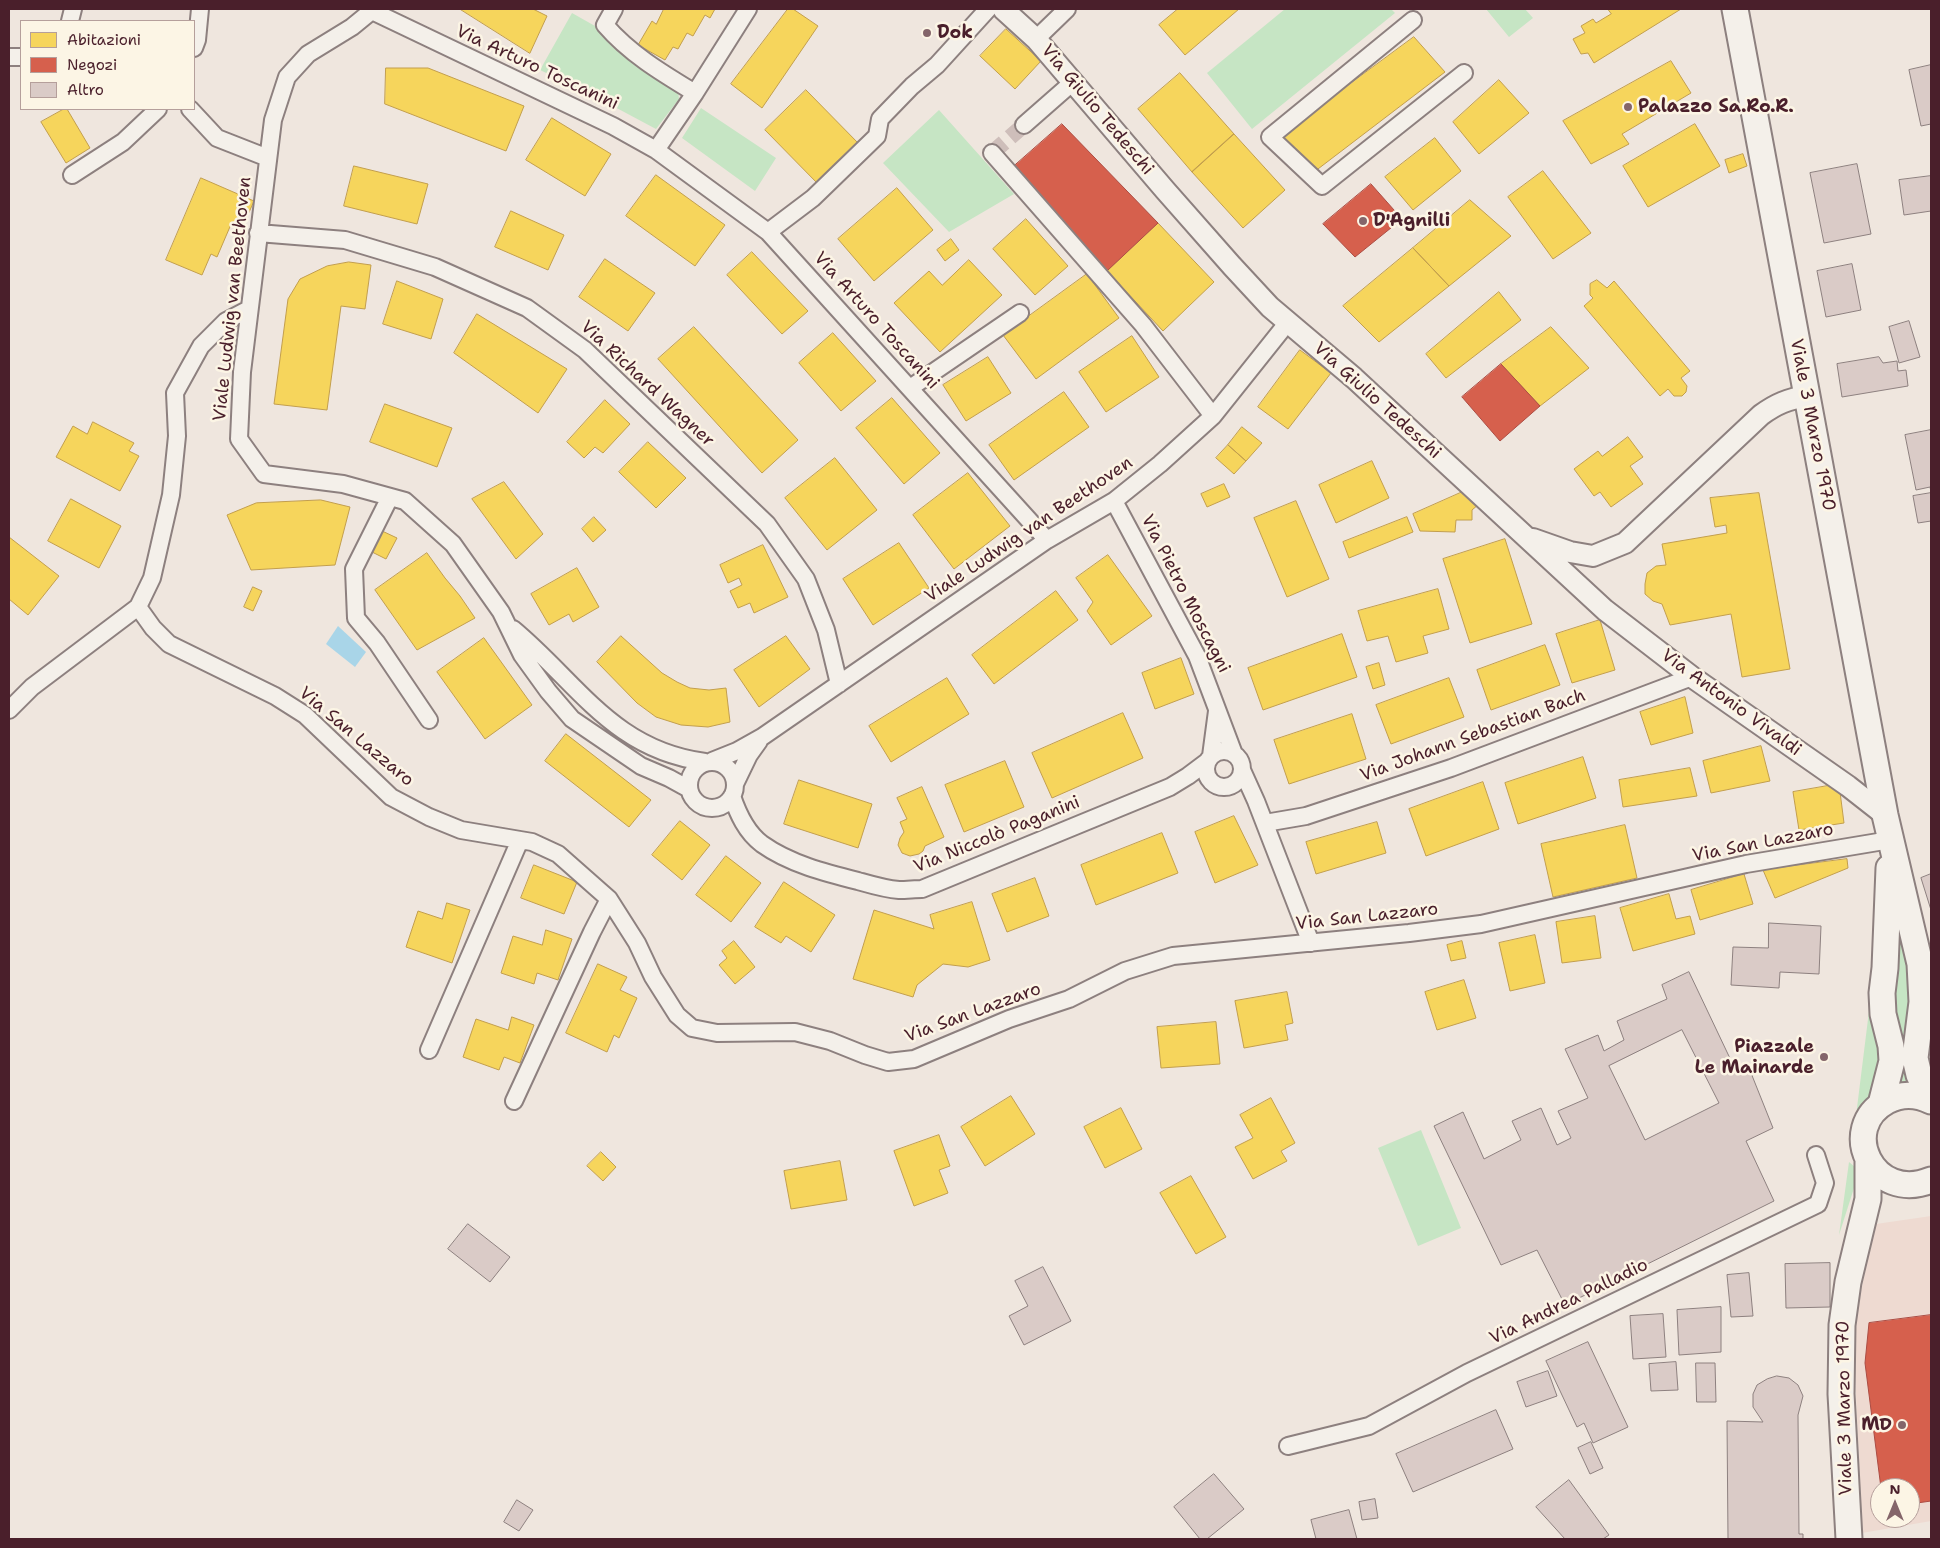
<!DOCTYPE html>
<html>
<head>
<meta charset="utf-8">
<style>
	body { margin:0 }
	#map { position:relative; width:1940px; height:1548px; overflow:hidden; background:#efe6de; font-family:"Shantell Sans",sans-serif }
	canvas { display:block }
	.frame { position:absolute; inset:0; border:10px solid #4a1f2b; pointer-events:none }
	.legend { position:absolute; left:20px; top:20px; width:175px; height:90px; box-sizing:border-box; background:#fcf5e5; border:1px solid #b59f9b; margin:0; padding:6px 9px; list-style:none; font-size:15px; color:#4a1f2b }
	.legend li { display:flex; align-items:center; gap:10px; height:25px }
	.legend b { width:25px; border:1px solid #b59f9b }
	.north { position:absolute; left:1870px; top:1478px; width:50px; height:50px; box-sizing:border-box; background:#fcf5e5; border:1px solid #b59f9b; border-radius:50%; rotate:0deg; font-size:14px; font-weight:700; line-height:20px; text-align:center; color:#4a1f2b }
	.north::after { content:''; display:block; margin:auto; width:18px; height:22px; background:#84656a; clip-path:polygon(50% 0,100% 100%,50% 72%,0 100%) }
</style>
</head>
<body>
<div id="map">
<canvas width="1940" height="1548"></canvas>
<div class="frame"></div>
<ul class="legend">
<li><b style="height:14px;background:#f6d55c"></b>Abitazioni</li>
<li><b style="height:14px;background:#d6604d"></b>Negozi</li>
<li><b style="height:14px;background:#dacbc7"></b>Altro</li>
</ul>
<div class="north">N</div>
</div>
<script>
const c = document.querySelector('canvas').getContext('2d');
c.lineJoin = 'round';
function fill(path, color) { c.fillStyle = color; c.fill(path, 'evenodd'); }
function stroke(path, color, width, dash) { c.strokeStyle = color; c.lineWidth = width; c.lineCap = dash ? 'butt' : 'round'; c.setLineDash(dash || []); c.stroke(path); }
function label(font, color, halo, rows, align = 'center') {
  c.font = font + ' "Shantell Sans",sans-serif'; c.lineWidth = 5; c.setLineDash([]); c.textBaseline = 'middle'; c.strokeStyle = halo; c.fillStyle = color; for (const [text, x, y, turn = 0] of rows) {
    c.save(); c.translate(x, y); c.rotate((+turn || 0) * Math.PI / 180); c.textAlign = isNaN(turn) ? turn : align; if (halo) c.strokeText(text, 0, 0); c.fillText(text, 0, 0); c.restore();
  }
}
fill(new Path2D(`
	M1931 1216V1521L1862 1533 1853 1326 1876 1224ZM1880 1488H1910V1518H1880Z`), '#eedad1');
fill(new Path2D(`
	M1285 9H1391L1395 13 1252 129 1207 73Z
	M1486 9H1525L1533 18 1509 37Z
	M572 13 595 26 625 53 678 91 679 99 656 129 596 97 540 70Z
	M701 108 776 158 755 191 682 138Z
	M939 110 1014 194 949 232 883 163Z
	M1898 918 1911 989 1910 1082 1900 1084 1902 1065 1892 1003Z
	M1870 1003 1879 1042 1881 1080 1855 1124Z
	M1421 1130 1461 1228 1418 1246 1378 1148Z
	M1849 1162 1855 1167 1854 1188 1839 1235Z`), '#c6e5c4');
fill(new Path2D(`
	M338 626 366 652 355 667 326 644Z`), '#a9d5e8');
const homes = new Path2D(`
	M460 9H533L547 16 530 53Z
	M664 9H715L710 18 705 15 693 36 687 33 678 49 673 47 665 60 638 45 652 21 656 24Z
	M788 9H793L818 26 762 108 731 84Z
	M1178 9H1239L1185 55 1159 25Z
	M1608 9H1681L1594 63 1588 53 1581 54 1573 39 1585 33 1581 26 1593 19 1596 23 1611 14Z
	M1006 29 1041 61 1015 89 980 56Z
	M1414 37 1445 72 1314 172 1281 135Z
	M1671 61 1691 93 1622 134 1629 144 1591 164 1563 121Z
	M386 68H428L524 106 506 151 385 104Z
	M1180 73 1234 134 1192 172 1138 109Z
	M1499 80 1529 113 1479 154 1453 122Z
	M806 90 860 145 819 185 765 130Z
	M64 109H67L90 148 66 163 41 122Z
	M552 118 611 154 585 196 526 160Z
	M1695 124 1720 166 1648 207 1623 166Z
	M1234 134 1285 190 1243 228 1192 172Z
	M1435 138 1461 171 1413 210 1385 177Z
	M1743 154 1747 166 1729 173 1725 160Z
	M354 166 428 184 417 224 344 206Z
	M1543 171 1591 233 1553 259 1508 197Z
	M656 175 725 225 695 266 626 216Z
	M201 178 254 201 243 226 232 222 217 257 211 254 202 275 166 260Z
	M897 188 933 230 874 281 838 239Z
	M1470 200 1511 236 1449 286 1413 248Z
	M511 211 564 235 548 270 495 247Z
	M1026 219 1068 266 1035 295 993 249Z
	M1158 223 1214 282 1163 331 1107 271Z
	M951 239 959 250 945 261 937 250Z
	M1413 248 1449 286 1379 342 1343 306Z
	M752 252 808 311 782 334 727 275Z
	M605 259 655 293 628 331 579 297Z
	M969 260 1002 295 940 352 894 303 929 271 942 285Z
	M349 262 371 265 365 309 341 306 327 410 274 404 288 299 300 279 327 266Z
	M1087 274 1119 318 1036 379 1003 335Z
	M1597 280 1607 288 1614 281 1690 371 1681 378 1687 386 1686 392 1682 396H1674L1668 389 1660 396 1584 306 1593 298 1590 295V284Z
	M397 281 443 299 431 339 383 324Z
	M1499 292 1521 320 1446 378 1426 354Z
	M477 314 567 369 538 413 454 353Z
	M694 327 798 440 762 473 658 359Z
	M1551 327 1589 368 1540 406 1501 364Z
	M833 333 876 381 841 411 799 363Z
	M1132 336 1159 377 1106 412 1079 372Z
	M1300 350 1331 373 1288 429 1258 407Z
	M988 357 1011 393 966 421 943 385Z
	M1064 392 1089 427 1014 480 989 445Z
	M892 398 940 453 904 484 856 428Z
	M605 400 630 424 603 453 595 447 584 458 567 442Z
	M385 404 452 428 437 467 370 442Z
	M93 422 134 443 129 451 139 456 120 491 56 457 73 426 87 434Z
	M1242 427 1262 443 1246 461 1228 445Z
	M1628 437 1643 457 1630 466 1643 484 1611 507 1600 492 1594 496 1574 469 1598 451 1602 456Z
	M648 442 686 478 656 508 619 472Z
	M1228 445 1246 461 1234 474 1216 458Z
	M835 458 877 510 827 550 785 498Z
	M1372 461 1389 498 1336 523 1319 485Z
	M968 473 1010 526 954 569 913 515Z
	M504 482 543 534 516 559 472 499Z
	M1224 484 1230 497 1207 507 1201 494Z
	M1467 490 1479 504 1472 510V520H1456L1455 532 1420 531 1413 514Z
	M1759 493 1790 669 1742 677 1731 614 1670 625 1662 604 1653 601 1645 594V584L1647 573 1656 566 1666 565 1662 544 1727 533 1726 525 1715 527 1710 498Z
	M71 499 121 526 99 568 48 541Z
	M321 500 350 507 335 565 251 570 227 515 256 503Z
	M1296 501 1329 579 1287 597 1254 518Z
	M594 517 606 530 593 542 582 529Z
	M1407 517 1413 532 1349 558 1343 542Z
	M380 530 397 538 386 559 370 551Z
	M9 537 59 576 28 615 9 599Z
	M1505 539 1532 624 1470 643 1443 559Z
	M899 543 929 588 873 625 843 579Z
	M763 545 788 597 754 613 750 603 738 608 730 591 742 585 739 578 728 583 720 565Z
	M427 553 445 578 460 596 475 618 417 650 375 590Z
	M1108 555 1152 616 1111 645 1087 611 1093 602 1076 578Z
	M577 568 599 607 573 622 569 614 549 625 531 594Z
	M253 587 262 591 253 611 244 607Z
	M1438 589 1449 629 1423 636 1428 653 1396 662 1388 636 1367 641 1358 611Z
	M1056 591 1078 620 994 684 972 655Z
	M1600 620 1615 670 1572 683 1556 634Z
	M1342 634 1357 677 1263 710 1248 668Z
	M621 636 662 673 677 682 690 688 709 690 726 688 730 722 708 727 681 725 656 717 637 703 597 662Z
	M786 636 810 669 759 707 734 670Z
	M484 638 532 705 485 739 437 672Z
	M1545 645 1560 685 1491 710 1477 670Z
	M1181 658 1194 694 1155 709 1142 673Z
	M1379 663 1385 685 1373 689 1366 667Z
	M947 678 969 714 891 762 869 726Z
	M1449 678 1464 717 1391 744 1376 705Z
	M1685 697 1693 733 1651 745 1640 712Z
	M1123 713 1143 758 1052 798 1032 753Z
	M1352 714 1366 759 1289 784 1274 740Z
	M566 734 651 800 629 827 545 761Z
	M1761 746 1770 781 1711 793 1703 761Z
	M1583 757 1596 798 1518 824 1505 783Z
	M1005 761 1024 807 964 832 945 785Z
	M1690 768 1697 796 1623 807 1619 780Z
	M799 780 872 804 858 848 784 824Z
	M1483 782 1499 829 1426 856 1409 809Z
	M1839 784 1844 823 1799 830 1793 792Z
	M922 787 944 837 925 846 923 851 919 854 910 856 902 853 898 845 900 838 904 832 900 822 907 819 897 798Z
	M1234 816 1258 865 1215 883 1195 832Z
	M680 821 710 845 682 880 652 855Z
	M1377 822 1386 853 1316 874 1306 842Z
	M1625 825 1637 878 1553 897 1541 844Z
	M1162 833 1178 873 1096 905 1081 865Z
	M726 856 761 883 731 922 696 895Z
	M1847 859 1848 868 1775 898 1763 870Z
	M534 865 577 882 564 914 521 898Z
	M1744 874 1753 904 1700 920 1691 890Z
	M1035 878 1049 916 1007 932 992 894Z
	M784 882 835 915 811 952 786 936 781 943 755 927Z
	M1669 894 1676 919 1690 916 1695 934 1633 951 1620 908Z
	M972 902 990 960 968 967 943 964 917 985 913 997 853 979 874 910 934 929 930 915Z
	M447 903 470 910 452 963 406 947 418 911 442 919Z
	M1595 916 1601 958 1562 963 1556 922Z
	M546 930 572 939 558 980 537 973 534 984 501 973 513 936 542 945Z
	M1535 935 1545 983 1510 991 1499 943Z
	M734 941 755 967 735 984 719 965 727 958 722 951Z
	M1462 941 1466 958 1451 961 1447 945Z
	M598 964 627 977 620 990 637 998 619 1038 614 1035 607 1052 566 1033Z
	M1464 980 1476 1018 1437 1030 1425 992Z
	M1287 992 1293 1023 1285 1025 1288 1040 1244 1048 1235 1001Z
	M512 1017 534 1025 520 1063 504 1057 499 1070 463 1057 476 1019 508 1030Z
	M1216 1022 1220 1064 1161 1068 1157 1027Z
	M1011 1096 1035 1134 985 1166 961 1127Z
	M1271 1098 1295 1143 1281 1151 1287 1161 1253 1179 1235 1147 1253 1138 1240 1115Z
	M1121 1108 1142 1149 1105 1168 1084 1127Z
	M939 1135 950 1166 939 1170 948 1193 914 1206 894 1151Z
	M601 1152 616 1167 603 1181 587 1166Z
	M840 1161 847 1200 791 1209 784 1171Z
	M1191 1176 1226 1237 1196 1254 1160 1193Z`);
fill(homes, '#f6d55c');
stroke(homes, '#c29e4d', 1);
const shops = new Path2D(`
	M1062 124 1158 223 1107 271 1012 168Z
	M1371 184 1402 219 1355 257 1323 224Z
	M1501 364 1540 406 1500 441 1462 397Z
	M1931 1315V1501L1910 1504V1488H1881L1865 1363 1869 1323Z`);
fill(shops, '#d6604d');
stroke(shops, '#ac4c43', 1);
const building = new Path2D(`
	M1931 65V124L1921 126 1909 70Z
	M1857 164 1871 234 1824 243 1810 173Z
	M1931 176V211L1904 215 1899 180Z
	M1852 264 1861 310 1826 317 1817 271Z
	M1909 321 1920 357 1899 363 1889 327Z
	M1879 357 1883 363 1897 361 1898 371 1906 370 1908 386 1842 397 1837 364Z
	M1931 430V492L1930 487 1916 490 1905 435Z
	M1931 493V521L1918 523 1913 496Z
	M1931 874V910L1921 878Z
	M1769 923 1821 926 1819 974 1780 972 1779 988 1731 985 1733 947 1768 948Z
	M1689 972 1736 1071 1749 1068 1773 1128 1746 1141 1774 1201 1565 1305 1537 1250 1501 1265 1434 1126 1463 1112 1484 1159 1521 1140 1512 1121 1541 1108 1557 1145 1571 1138 1558 1111 1588 1098 1565 1049 1598 1035 1604 1051 1624 1040 1617 1021 1667 999 1662 985ZM1682 1030 1719 1103 1645 1140 1609 1066Z
	M468 1224 510 1257 490 1282 448 1249Z
	M1830 1263V1307L1786 1308 1785 1264Z
	M1043 1267 1071 1321 1024 1345 1009 1316 1028 1306 1015 1281Z
	M1749 1273 1753 1316 1731 1317 1727 1275Z
	M1721 1307V1352L1679 1355 1677 1310Z
	M1663 1314 1666 1357 1633 1359 1630 1316Z
	M1588 1342 1628 1427 1593 1443 1584 1423 1577 1427 1546 1361Z
	M1676 1362 1678 1390 1651 1391 1649 1364Z
	M1696 1363H1715L1716 1402H1697Z
	M1548 1371 1557 1396 1526 1407 1517 1382Z
	M1777 1376 1789 1378 1798 1385 1803 1396 1798 1415 1799 1534H1803V1539H1728L1727 1421 1763 1422 1753 1407V1394L1757 1385 1767 1379Z
	M1496 1410 1513 1449 1413 1492 1396 1454Z
	M1591 1442 1603 1468 1590 1474 1578 1448Z
	M1214 1474 1244 1509 1207 1539H1200L1174 1507Z
	M1569 1480 1609 1535 1603 1539H1565L1536 1507Z
	M1375 1499 1378 1518 1362 1520 1359 1502Z
	M517 1500 533 1510 519 1531 504 1522Z
	M1349 1510 1357 1539H1316L1311 1520Z`);
fill(building, '#dacbc7');
stroke(building, '#8d807f', 1);
stroke(new Path2D(`
	M992 153 1024 125`), '#cebeba', 16, [16, 8]);
const minor = new Path2D(`
	M374 9 352 27 308 54 287 77 273 120 242 372 239 439 264 474 343 484 405 501 453 544 501 612 522 655 548 691 572 719 641 766 669 778 689 789
	M614 9 605 25C630 54 662 73 695 93
	M372 11 613 126 656 150 768 232 1047 540
	M1413 20 1270 137 1322 186 1464 73
	M70 21 73 9
	M1036 39 1067 9
	M194 48 197 40 200 9
	M9 57H21
	M190 109 217 138 268 158
	M1024 125 1073 82
	M656 150 695 93 748 9
	M992 153 1143 325 1213 416
	M72 175 123 142 158 109
	M768 232 813 198 877 136 880 119 912 86 937 65 988 9
	M258 233 345 240 435 267 527 308 585 350 767 524 806 579 826 630 839 684
	M249 309 226 321 201 346 175 393 177 436 171 495 152 578 138 607 153 628 169 644 275 696 305 715 391 797 429 817 461 830 532 842 558 854 609 899 637 943 653 977 677 1015 692 1028 717 1033 795 1032 830 1041 865 1055 888 1062 914 1059 1009 1019 1069 999 1125 971 1173 956 1409 933 1481 924 1746 864 1890 840
	M910 388 1020 313
	M390 497 354 569 356 618 377 643 429 720
	M1114 501 1197 656 1234 754
	M513 629C578 683 613 750 705 762
	M9 710 32 687 138 607
	M1206 769a18 18 0 1 1 36 0a18 18 0 1 1-36 0Z
	M1211 756 1217 711
	M712 761 737 751 762 737 1047 540 1114 501 1160 464 1213 416 1288 322
	M689 785a23 23 0 1 1 46 0a23 23 0 1 1-46 0Z
	M1242 770 1256 801 1311 943
	M735 784 749 755 759 741
	M732 796C738 814 746 832 762 844 790 864 826 873 858 881 872 885 885 889 899 890 907 890 915 889 922 889L1170 787 1188 776 1208 761
	M1265 823 1306 816 1451 768 1692 677
	M429 1050 520 840
	M514 1101 592 932 609 899
	M1288 1446 1369 1426 1467 1373 1818 1204 1825 1183 1816 1155`);
const tertiary = new Path2D(`
	M1003 9 1036 39 1165 190 1232 266 1270 307 1354 378 1605 610 1692 677 1848 786 1885 815
	M1533 539 1570 552 1593 556 1625 543 1761 415C1776 404 1788 399 1807 396`);
const primary = new Path2D(`
	M1735 9 1885 815 1920 964 1922 1002 1915 1058 1919 1075 1931 1096
	M1931 1101C1917 1094 1902 1093 1887 1101 1837 1128 1873 1204 1931 1180
	M1881 1104 1892 1061 1891 1046 1883 1014 1882 993 1885 968 1889 868
	M1849 1539 1841 1394 1842 1325 1848 1282 1868 1199V1160`);
stroke(minor, '#8d807f', 20);
stroke(tertiary, '#8d807f', 24);
stroke(primary, '#8d807f', 29);
stroke(minor, '#f4f0ea', 16);
stroke(tertiary, '#f4f0ea', 20);
stroke(primary, '#f4f0ea', 25);
for (const [x, y, r, color] of [
	[927,33,5,"#84656a"],
	[1628,107,5,"#84656a"],
	[1363,221,5,"#84656a"],
	[1824,1057,5,"#84656a"],
	[1902,1425,5,"#84656a"]
]) { const dot = new Path2D(); dot.arc(x, y, r, 0, 2 * Math.PI); c.fillStyle = color; c.fill(dot); stroke(dot, '#fcf5e5', 2); }
label('bold 18px', '#4a1f2b', '#fcf5e5', [
	["Dok",937,33],
	["Palazzo Sa.Ro.R.",1638,107],
	["D'Agnilli",1373,221],
	["Piazzale",1814,1047,"right"],
	["Le Mainarde",1814,1068,"right"],
	["MD",1892,1425,"right"]
], 'left');
label('18px', '#4a1f2b', '#fcf5e5', [
	["Via Arturo Toscanini",537,68,25],
	["Via Giulio Tedeschi",1097,110,50],
	["Viale Ludwig van Beethoven",233,299,-84],
	["Via Arturo Toscanini",876,321,48],
	["Via Richard Wagner",647,384,43],
	["Via Giulio Tedeschi",1377,401,42],
	["Viale 3 Marzo 1970",1812,425,79],
	["Viale Ludwig van Beethoven",1029,530,-34],
	["Via Pietro Moscagni",1185,594,63],
	["Via Antonio Vivaldi",1731,703,36],
	["Via Johann Sebastian Bach",1473,736,-20],
	["Via San Lazzaro",356,737,40],
	["Via Niccolò Paganini",997,835,-22],
	["Via San Lazzaro",1763,843,-11],
	["Via San Lazzaro",1367,917,-6],
	["Via San Lazzaro",973,1013,-20],
	["Via Andrea Palladio",1569,1302,-26],
	["Viale 3 Marzo 1970",1845,1408,-91]
]);
</script>
</body>
</html>
